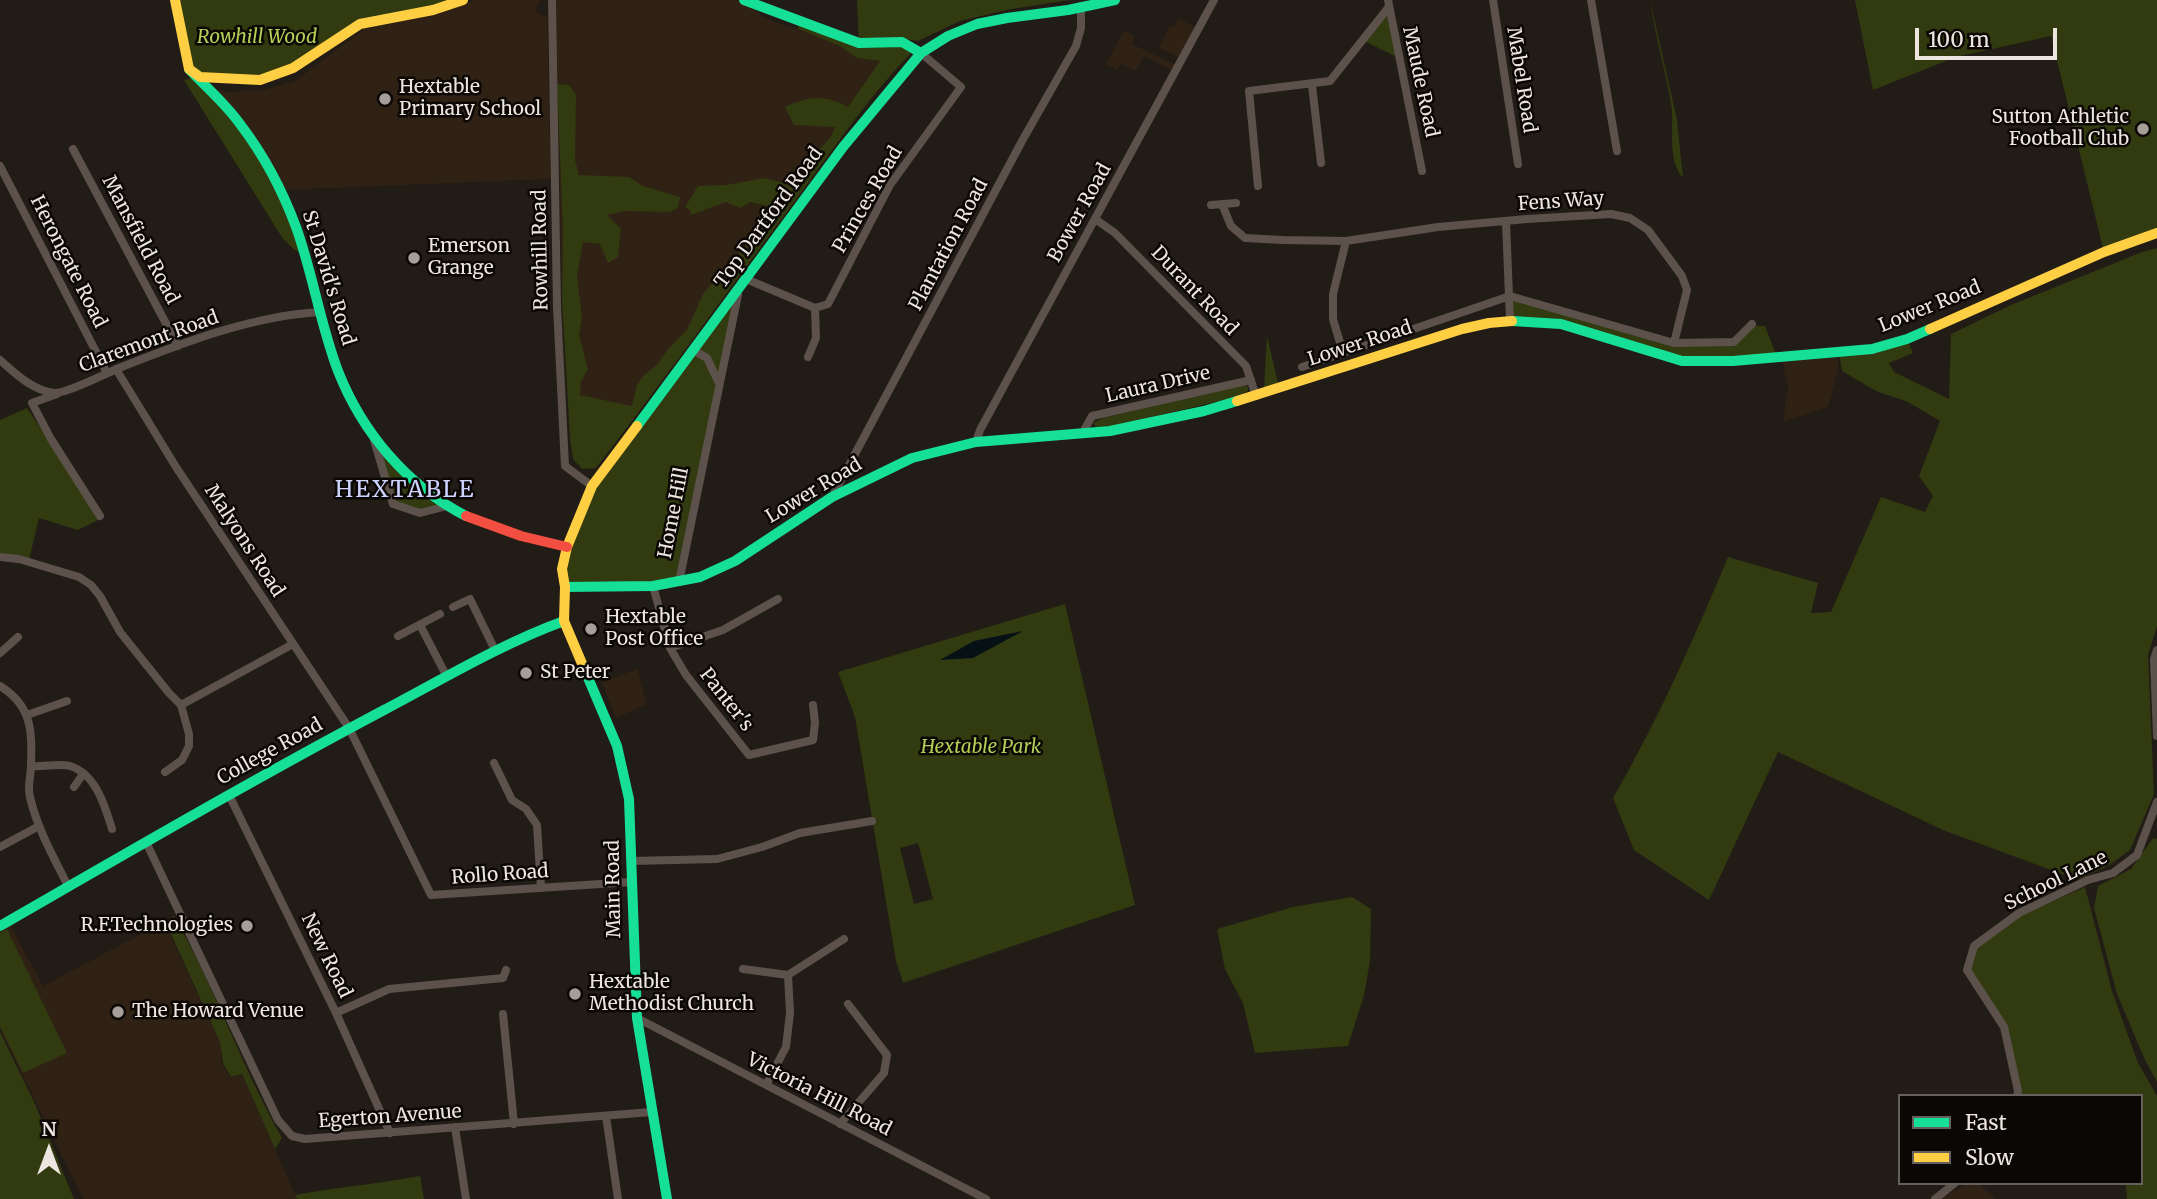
<!DOCTYPE html>
<html>
<head>
<meta charset="utf-8">
<style>
	body { margin:0 }
	#map { position:relative; width:2157px; height:1199px; overflow:hidden; background:#221c16; font-family:Merriweather,serif }
	canvas { display:block }
	.legend { position:absolute; left:1898px; top:1094px; width:245px; height:91px; box-sizing:border-box; background:#0b0704; border:2px solid #65605c; margin:0; padding:9px 12px; list-style:none; font-size:21px; color:#ede6e0 }
	.legend li { display:flex; align-items:center; gap:14px; height:35px }
	.legend b { width:35px; border:2px solid #65605c }
	.north { position:absolute; left:14px; top:1115px; width:70px; height:70px; -webkit-text-stroke:5px #0b0704; paint-order:stroke; rotate:0deg; font-size:19px; font-weight:700; line-height:28px; text-align:center; color:#ede6e0 }
	.north::after { content:''; display:block; margin:auto; width:24px; height:32px; background:#ede6e0; clip-path:polygon(50% 0,100% 100%,50% 72%,0 100%) }
	.scale { position:absolute; left:1915px; top:28px; width:142px; height:32px; box-sizing:border-box; border:4px solid #ede6e0; border-top:0; padding-left:9px; font-size:21px; line-height:24px; white-space:nowrap; color:#ede6e0; -webkit-text-stroke:5px #0b0704; paint-order:stroke }
</style>
</head>
<body>
<div id="map">
<canvas width="2157" height="1199"></canvas>
<ul class="legend">
<li><b style="height:9px;background:#16e098"></b>Fast</li>
<li><b style="height:9px;background:#ffcf43"></b>Slow</li>
</ul>
<div class="north">N</div>
<div class="scale">100 m</div>
</div>
<script>
const c = document.querySelector('canvas').getContext('2d');
c.lineJoin = 'round';
function fill(path, color) { c.fillStyle = color; c.fill(path, 'evenodd'); }
function stroke(path, color, width, dash) { c.strokeStyle = color; c.lineWidth = width; c.lineCap = dash ? 'butt' : 'round'; c.setLineDash(dash || []); c.stroke(path); }
function label(font, color, halo, rows, align = 'center') {
  c.font = font + ' Merriweather,serif'; c.lineWidth = 5; c.setLineDash([]); c.textBaseline = 'middle'; c.strokeStyle = halo; c.fillStyle = color; for (const [text, x, y, turn = 0] of rows) {
    c.save(); c.translate(x, y); c.rotate((+turn || 0) * Math.PI / 180); c.textAlign = isNaN(turn) ? turn : align; if (halo) c.strokeText(text, 0, 0); c.fillText(text, 0, 0); c.restore();
  }
}
fill(new Path2D(`
	M475 0H541L536 7 537 12 547 18 551 179 282 190 206 84 225 92 263 90 295 81 364 29 435 14Z
	M556 0H736L754 7 762 17 783 25 798 29 799 24 913 51 887 77 845 131 625 430 570 438 571 425 562 300Z
	M1179 19 1199 29 1182 59 1159 48 1170 25 1174 26Z
	M1124 31 1135 36 1132 44 1178 66 1175 72 1144 56 1135 71 1121 63 1117 70 1106 64Z
	M1839 353 1838 369 1828 407 1783 422 1788 386 1783 363 1777 357Z
	M637 669 647 704 616 718 602 682Z
	M164 922 220 1042 222 1063 230 1078 242 1075 297 1199H83L0 1029V927L9 923 43 986Z
	M1968 1183H1978L1995 1199H1940Z`), '#2f2114');
fill(new Path2D(`
	M176 0H459L360 24 292 68 260 79 221 78 190 69Z
	M857 0H1070L1011 9 960 21 918 41 905 39 859 43Z
	M1650 0 1677 120 1683 178C1666 158 1675 127 1671 103 1665 69 1655 35 1650 0Z
	M1855 0H2157V233L2104 252 2051 36 1956 57 1873 90Z
	M1388 8 1399 58 1364 41Z
	M799 24 859 46 899 45 913 51C868 97 833 150 795 201 728 291 663 381 596 468L582 469 573 459 570 438 562 300 563 230 557 84 569 85 576 95 575 160 579 175 629 177 643 186 680 197 678 208 669 212 626 211 607 215 621 229 618 257 608 263 600 244 583 242 577 276 582 317 579 335 588 369 581 382 580 395 632 406 637 385 643 376 657 365 668 349 687 330 703 294 752 238 773 207 750 202 740 208 726 202 691 215 690 210 685 207 698 186 726 185 764 178 788 184 831 137 835 127 794 125 785 107C808 96 825 94 848 107L880 61 857 58 840 46 798 29Z
	M197 77 269 169 303 254 295 250 283 239 184 80Z
	M2157 248V626L2148 655 2154 794 2130 850 2111 864 2078 880 1943 830 1778 752 1709 900 1634 850 1613 798C1657 722 1694 639 1728 557L1818 583 1811 613 1831 612 1881 497 1925 512 1933 496 1919 476 1940 421 1908 402 1876 391 1842 371 1839 353 1907 339 1913 353 1889 363 1894 372 1949 399 1951 334 2011 305 2142 252Z
	M739 289 678 582 565 588 567 547 587 498Z
	M1511 297 1674 343 1740 341 1755 326H1765L1777 357 1682 361 1582 329 1510 321Z
	M1267 336 1278 383 1264 389Z
	M1244 385 1248 387V391L1237 397 1112 426 1096 427 1093 423 1103 418Z
	M27 408 102 518 78 530 39 518 29 560 0 557V420Z
	M375 439 445 505 420 511 393 503Z
	M1065 604 1135 905 903 983 896 961 855 717 838 672ZM918 843 933 899 914 904 900 848Z
	M2153 838 2157 839V1082L2145 1060 2117 994 2094 908 2098 886 2131 869Z
	M2085 887 2112 991 2138 1063 2157 1096V1199H2127L2126 1183H2141V1096H2017L2004 1027 1967 970 1974 946 2022 915Z
	M1352 897 1371 909 1370 961 1364 995 1348 1046 1255 1053 1243 1003 1225 969 1217 929 1293 907Z
	M174 916C215 987 241 1066 282 1138L275 1149 242 1074 231 1077 223 1063 220 1042 165 921Z
	M7 929 67 1053 23 1073 0 1027V933Z
	M0 1032 35 1104 74 1199H0Z
	M420 1176 424 1199H297L295 1195C337 1187 378 1184 420 1176Z`), '#323a10');
fill(new Path2D(`
	M1023 631 973 658 940 660 974 641Z`), '#061116');
stroke(new Path2D(`
	M552 0 557 307 565 466 592 486
	M1388 0 1422 171
	M1493 0 1518 164
	M1591 0 1617 151
	M1312 85 1321 163
	M73 149 178 346
	M0 166 107 373
	M1258 186 1249 91 1330 81 1388 8
	M1222 204 1231 226 1245 238 1283 240 1346 241 1438 227 1527 219 1611 214 1630 218 1648 230 1682 276 1687 290 1674 343
	M1211 205 1236 203
	M1095 219 1115 233 1246 366 1256 396
	M1506 222 1510 321
	M746 279 815 308 828 304 890 185 961 87 921 53
	M693 350 707 358 718 381
	M1343 353 1333 319V294L1346 241
	M808 357 816 338 815 308
	M0 360C16 374 32 390 54 393 65 394 105 374 119 368 182 343 251 316 320 312
	M1302 367 1510 296 1674 343 1734 342 1752 324
	M116 369 176 467 349 728 431 895 631 882
	M57 394 32 403 51 439 100 516
	M1082 434 1092 416 1251 380
	M374 440 393 504 420 513 447 506
	M976 442 980 430 1214 0
	M832 497 1022 141 1076 46 1081 28V6
	M0 557 19 559 79 577 91 585 100 596 120 632 169 693 181 705 189 734V746L182 760 165 772
	M679 582 738 295
	M653 586 670 648 686 675 749 755 813 740 815 723 813 705
	M453 607 470 599 495 650
	M420 625 446 675
	M398 636 440 614
	M670 648 723 630 778 599
	M2157 650 2154 659 2157 736
	M0 653 18 637
	M0 686C32 706 32 730 31 765 31 776 27 787 30 797 37 828 54 858 68 886
	M181 705 293 644
	M27 715 67 701
	M494 763 512 800 526 809 537 825 541 888
	M31 766C43 767 60 763 70 766 96 774 105 806 112 829
	M74 787 83 774
	M229 795 336 1013 390 1133
	M146 842 278 1120 292 1136 305 1139 652 1112
	M0 847 39 826
	M631 861 717 859 762 847 800 833 872 821
	M743 969 788 975
	M336 1013 389 989 503 978 506 970
	M503 1014 514 1124
	M637 1018 986 1199
	M766 1085 786 1047 790 1013 788 975 844 939
	M2017 1096 2018 1091 2004 1027 1967 970 1974 946 2019 913 2088 880 2113 873 2137 855 2157 802
	M606 1116 618 1199
	M840 1124 884 1073 887 1055 848 1004
	M455 1127 466 1199
	M1935 1199 1955 1183`), '#5d524b', 8);
stroke(new Path2D(`
	M744 0 859 43 902 42 921 53
	M189 69C206 87 226 104 240 124 263 154 283 192 296 227 313 274 320 324 338 371 362 432 407 486 466 516
	M1512 321 1561 324 1682 361H1733L1872 349 1907 339 1930 329
	M637 426 843 147 921 53 948 36 977 24 1007 18 1068 10 1115 0
	M565 587 653 586 700 577 735 561 832 497 912 458 976 442 1110 431 1204 411 1237 401
	M586 673 617 746 629 799 637 1018 667 1199
	M0 926C127 853 254 779 384 710 443 679 501 644 564 621`), '#16e098', 10);
stroke(new Path2D(`
	M175 0 189 69 200 77 260 80 293 68 360 24 433 10 463 0
	M1930 329 2104 252 2157 233
	M1237 401 1462 329 1489 323 1512 321
	M586 673 564 621 565 587 562 569 567 547 592 486 637 426`), '#ffcf43', 10);
stroke(new Path2D(`
	M466 516 521 536 567 547`), '#f24e42', 10);
for (const [x, y, r, color] of [
	[385,99,7,"#a69f99"],
	[2143,129,7,"#a69f99"],
	[414,258,7,"#a69f99"],
	[591,629,7,"#a69f99"],
	[526,673,7,"#a69f99"],
	[247,926,7,"#a69f99"],
	[575,994,7,"#a69f99"],
	[118,1012,7,"#a69f99"]
]) { const dot = new Path2D(); dot.arc(x, y, r, 0, 2 * Math.PI); c.fillStyle = color; c.fill(dot); stroke(dot, '#0b0704', 2.5); }
label('italic 19px', '#b3cf55', '#0b0704', [
	["Rowhill Wood",257,38],
	["Hextable Park",981,748]
]);
label('19px', '#ede6e0', '#0b0704', [
	["Mabel Road",1521,80,81],
	["Maude Road",1420,82,78],
	["Princes Road",868,200,-60],
	["Fens Way",1561,202,-4],
	["Bower Road",1080,213,-61],
	["Top Dartford Road",769,218,-54],
	["Mansfield Road",140,240,62],
	["Plantation Road",949,245,-62],
	["Rowhill Road",541,250,-91],
	["Herongate Road",68,262,63],
	["St David's Road",328,278,73],
	["Durant Road",1194,291,46],
	["Lower Road",1930,307,-22],
	["Claremont Road",149,342,-20],
	["Lower Road",1360,344,-18],
	["Laura Drive",1158,385,-13],
	["Lower Road",814,491,-31],
	["Home Hill",674,513,-79],
	["Malyons Road",244,541,57],
	["Panter's",726,700,52],
	["College Road",270,752,-29],
	["Rollo Road",500,875,-4],
	["School Lane",2056,881,-26],
	["Main Road",614,889,-91],
	["New Road",326,956,64],
	["Victoria Hill Road",819,1095,27],
	["Egerton Avenue",390,1117,-4]
]);
label('19px', '#ede6e0', '#0b0704', [
	["Hextable",399,88],
	["Primary School",399,110],
	["Sutton Athletic",2129,118,"right"],
	["Football Club",2129,140,"right"],
	["Emerson",428,247],
	["Grange",428,269],
	["Hextable",605,618],
	["Post Office",605,640],
	["St Peter",540,673],
	["R.F.Technologies",233,926,"right"],
	["Hextable",589,983],
	["Methodist Church",589,1005],
	["The Howard Venue",132,1012]
], 'left');
c.letterSpacing = '2px';
label('23px', '#ced3ff', '#0b0704', [
	["HEXTABLE",405,490]
]);
c.letterSpacing = '0px';
</script>
</body>
</html>
